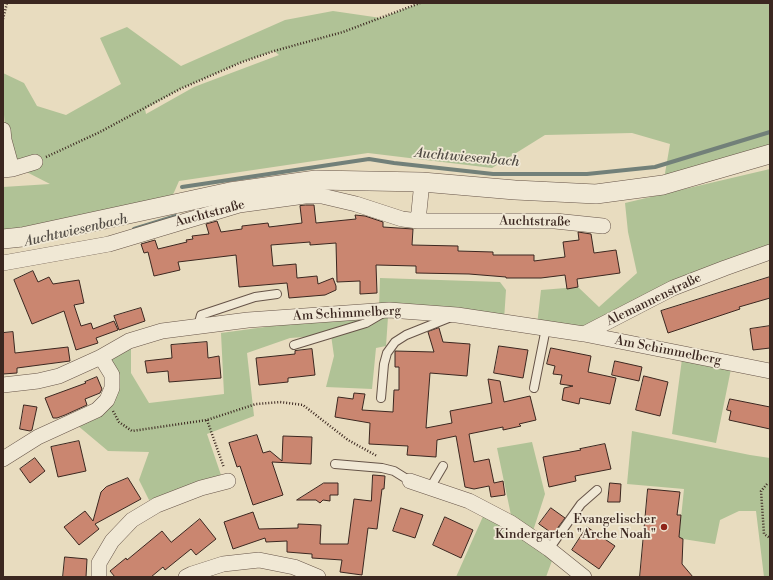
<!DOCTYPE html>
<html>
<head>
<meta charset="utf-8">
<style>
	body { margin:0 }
	#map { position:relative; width:773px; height:580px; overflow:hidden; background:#e8dcbf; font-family:"Libre Bodoni",serif }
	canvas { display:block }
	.frame { position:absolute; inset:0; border:4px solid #3b2720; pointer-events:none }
</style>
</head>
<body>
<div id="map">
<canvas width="773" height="580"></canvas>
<div class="frame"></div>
</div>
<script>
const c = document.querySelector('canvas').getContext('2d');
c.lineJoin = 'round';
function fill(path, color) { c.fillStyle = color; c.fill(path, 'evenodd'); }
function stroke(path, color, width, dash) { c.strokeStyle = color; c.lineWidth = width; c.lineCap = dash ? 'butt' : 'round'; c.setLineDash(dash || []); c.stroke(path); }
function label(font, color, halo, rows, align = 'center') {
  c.font = font + ' "Libre Bodoni",serif'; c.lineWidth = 3.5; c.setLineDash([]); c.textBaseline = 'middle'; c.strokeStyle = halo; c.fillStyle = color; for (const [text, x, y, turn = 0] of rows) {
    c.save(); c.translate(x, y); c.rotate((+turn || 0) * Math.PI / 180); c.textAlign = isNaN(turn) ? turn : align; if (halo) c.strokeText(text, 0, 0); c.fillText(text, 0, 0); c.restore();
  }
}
fill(new Path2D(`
	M420 3H770V154L663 185 670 144 632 133 545 135 492 168 368 153 179 181 172 197 3 231V187L50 184 11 164 6 140 3 102V73L24 83 37 106 66 115 121 84 100 38 127 27 181 66 285 20 333 11 381 18ZM274 51 279 55 194 87 146 114 145 109 180 89 242 62Z
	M770 169V247L583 331 537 325 541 290 578 287 599 307 637 273 628 232 625 203Z
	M380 278 500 282 506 290 504 320 379 307Z
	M388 317 386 346 376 348 372 389 326 387 334 356 331 335 290 338 247 353 254 416 207 434 221 475 149 500 139 480 149 452 108 451 77 425 112 401 108 360 131 348V373L149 403 224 394 221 333 309 321Z
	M682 359 731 369 716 443 672 434Z
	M632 431 750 455 770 458V577H764L756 511H739L720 520 715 544 683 539 679 537 684 489 627 484Z
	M532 442 545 494 532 534 512 520 497 448Z
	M485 512 553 558 546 577H456Z`), '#b0c296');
stroke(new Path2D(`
	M182 187 369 159 394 163 493 174H587L655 167 770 132
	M134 229 176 216`), '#728079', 4);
const building = new Path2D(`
	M306 205H314L316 223 356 219 355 215 365 216 383 222V227L413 229 412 245 458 246V251L493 252V255H534V261L565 257 563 242 579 240 578 232 591 234 594 253 616 250 620 273 577 279 578 287 567 289 565 275 541 278H506V277L469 274 416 273V266L376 265 377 293 360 294V281L337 282 336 243 310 245V242L271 245 273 266 296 264 297 278 317 276 318 284 333 278 336 286V290L325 295 289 298 287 283 239 287 236 255 178 262 180 270 154 276 148 252 144 253 141 244 155 240 158 249 187 242 186 240 193 239 192 236 209 234 206 224 217 221 221 232 242 229V226L268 223 269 227 302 223 300 206Z
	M33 271 38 282 49 277 53 284 79 280 84 303 74 305 81 326 91 323 93 329 114 321 118 330 96 338 98 343 76 350 64 311 32 324 14 280Z
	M770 277V298L739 307 740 309 668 333 661 311Z
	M141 308 145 321 119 330 114 316Z
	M770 326V348L753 350 750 329Z
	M439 328 443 342 470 344 467 376 430 373 426 428 452 423 450 411 492 403 488 379 500 381 504 402 530 396 536 420 519 424 521 426 503 430V427L469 434 474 462 489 459 494 483 503 481 505 495 491 497 489 486 474 489 465 487 456 436 437 440 436 457 407 455 408 446 369 444 370 423 335 417 338 397 353 399 354 393 365 394 362 410 393 412 394 390H399V367H395V351L434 352 428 332Z
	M13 332 15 353 68 347 70 361 17 368V373L3 374V333Z
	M207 342 208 358 219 356 221 378 169 382 168 371 147 373 145 361 172 358 171 345Z
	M499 346 528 350 523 378 494 373Z
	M551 348 591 356 588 372 616 378 610 404 580 398 579 404 562 400 564 388 573 386 560 384 562 375 553 374 555 366 547 364Z
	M312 349 315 375 288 378V382L259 385 256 358 295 354V351Z
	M615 361 642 367 639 381 612 375Z
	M644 376 668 382 660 416 636 410Z
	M97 377 102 389 100 393 85 399 87 405 65 415 57 418H53L45 398 86 383 85 382Z
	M730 399 770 407V429L729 420 731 411 727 410Z
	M24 405 37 407 32 430 30 431 20 429Z
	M257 435 263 453 270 451 282 461 283 436 312 437 311 464 272 462 283 495 253 505 240 466 237 467 229 443Z
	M79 441 86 471 58 477 51 447Z
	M605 444 611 469 575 476 576 481 549 487 543 457 581 450 580 449Z
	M35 458 45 471 30 483 20 469Z
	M373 475 385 476 384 489H382L377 529 368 528 362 575 340 572 342 560 312 558V554L287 552V541L266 542 265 538 233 549 224 522 253 512 259 529 298 528V524L321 525 320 544H348L354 499 371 501Z
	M128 478 141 499 95 524 99 529 79 545 64 527 85 511 93 521 101 492 106 487Z
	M324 483H338V495H330V501L323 500 320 503 316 500H297Z
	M610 483 621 484 620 502H608Z
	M648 489 680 492 677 515H681L679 537 683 539 682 564 693 577H640Z
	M401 508 423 515 415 538 393 531Z
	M551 508 565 518 553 534 539 524Z
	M445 517 473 530 461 558 433 545Z
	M200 519 216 539 196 555 191 549 165 570 163 567 151 577H115L110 571 126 558 127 560 162 531 171 542Z
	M587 527 615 546 599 569 572 550Z
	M65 557 87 559 86 577H63Z`);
fill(building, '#ca8670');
stroke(building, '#3b2720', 1);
const service = new Path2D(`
	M198 326 201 315 255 297 277 294
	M294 345 366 323 383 313
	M534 388 546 328
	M381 398 384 364 387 353 395 342 406 335 451 317
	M335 464 382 468 394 471 410 481
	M430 488 443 466
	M549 549 581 504 597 490`);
const minor = new Path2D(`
	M3 130 4 140 12 169
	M3 170 12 169 35 162
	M418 221 422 182
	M3 263 109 244 239 205 305 196H322L356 204 402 219 418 221H555L603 226
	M584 334 673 288 725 268 770 252
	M3 385 38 381 59 376 101 357 129 341 162 331 248 320 389 310 457 315 584 334 770 371
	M3 459 38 437 97 410 107 400 112 388V375L101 357
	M410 481 469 501 511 523 549 549 584 577
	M99 577V563L112 541 132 520 157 505 201 488 228 481
	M186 577 192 574 223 564 259 560 294 567 318 577`);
const tertiary = new Path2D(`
	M3 239 22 237 230 192 316 180 422 182 515 190 596 194 663 185 770 154`);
stroke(service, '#665448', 10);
stroke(minor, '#665448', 16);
stroke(tertiary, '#665448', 20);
stroke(new Path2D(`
	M3 19 7 3
	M46 157 98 133 180 89 242 62 274 51 343 32 420 3
	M113 411 119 422 132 431 207 420 256 404 280 402 303 405 348 440 377 456
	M207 420 224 468
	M770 484H767L761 491 764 534 770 538`), '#3b2720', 2.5, [1, 2]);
stroke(service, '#f0e8d5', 8);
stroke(minor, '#f0e8d5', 15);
stroke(tertiary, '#f0e8d5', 19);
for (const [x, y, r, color] of [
	[664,527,4,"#8f2418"]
]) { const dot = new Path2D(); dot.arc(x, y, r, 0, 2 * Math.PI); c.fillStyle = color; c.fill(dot); stroke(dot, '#f0e8d5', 1.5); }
label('13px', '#3b2720', '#f0e8d5', [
	["Auchtstraße",210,214,-15],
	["Auchtstraße",535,222,1],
	["Alemannenstraße",654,300,-26],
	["Am Schimmelberg",347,314,-3],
	["Am Schimmelberg",668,351,11]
]);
label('13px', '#3b2720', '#f0e8d5', [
	["Evangelischer",656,520],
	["Kindergarten \"Arche Noah\"",656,535]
], 'right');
label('italic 14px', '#524c45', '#f0e8d5', [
	["Auchtwiesenbach",467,158,5],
	["Auchtwiesenbach",76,231,-13]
]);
</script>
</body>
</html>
